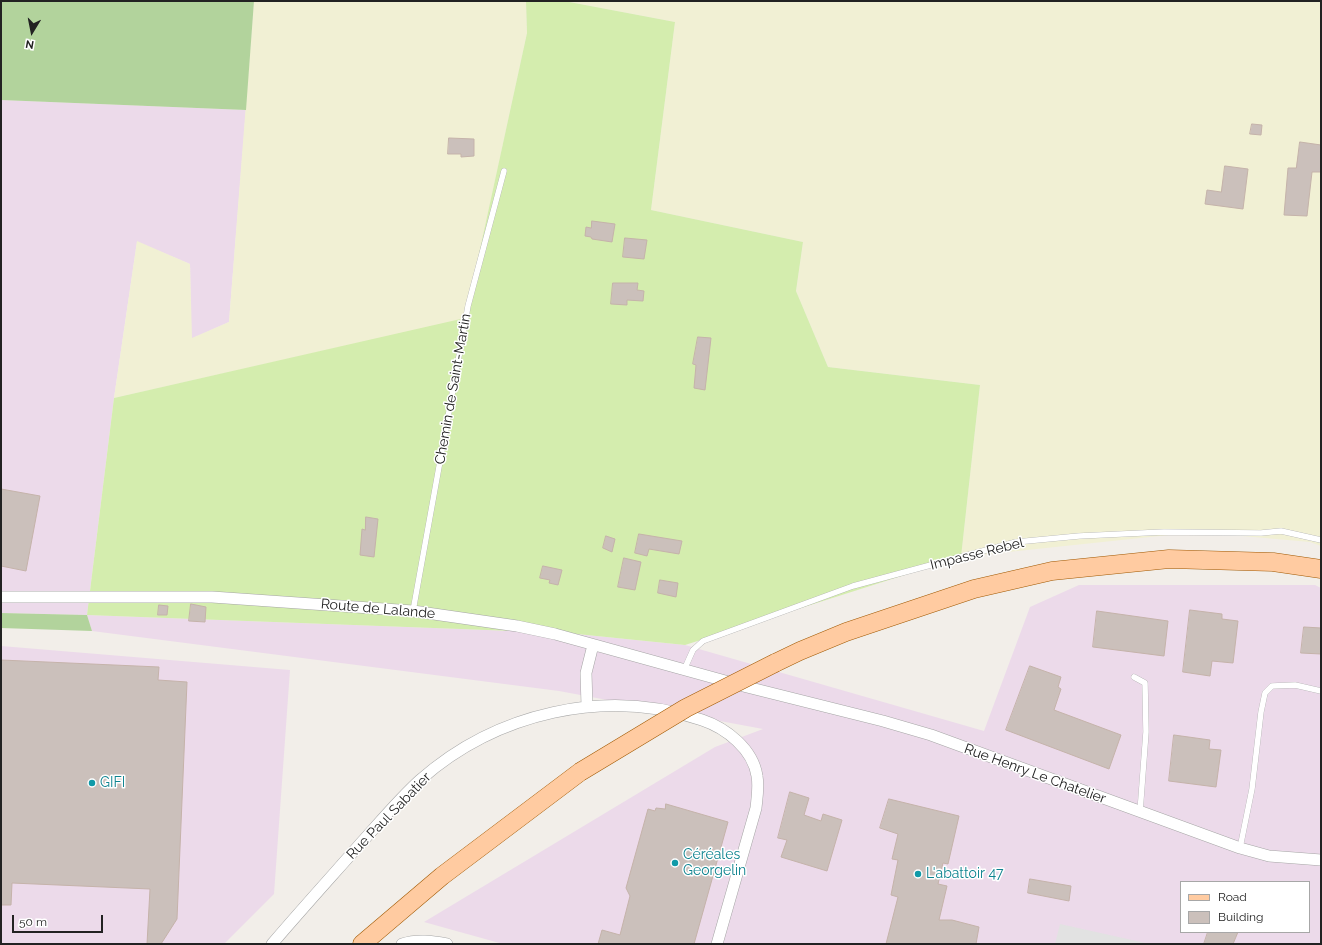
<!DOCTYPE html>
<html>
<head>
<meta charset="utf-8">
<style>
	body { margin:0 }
	#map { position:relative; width:1322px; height:945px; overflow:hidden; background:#f2eee9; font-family:Raleway,sans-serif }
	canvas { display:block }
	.frame { position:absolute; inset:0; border:2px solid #222; pointer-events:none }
	.legend { position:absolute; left:1180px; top:881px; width:130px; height:52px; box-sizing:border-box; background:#fff; border:1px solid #a7a7a7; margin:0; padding:5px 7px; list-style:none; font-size:12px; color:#222 }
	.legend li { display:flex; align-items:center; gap:8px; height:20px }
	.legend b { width:20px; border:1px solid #a7a7a7 }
	.north { position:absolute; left:12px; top:12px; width:40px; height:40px; -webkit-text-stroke:3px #fff; paint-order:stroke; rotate:190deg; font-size:11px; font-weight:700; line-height:16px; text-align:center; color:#222 }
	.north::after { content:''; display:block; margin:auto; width:14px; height:18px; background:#222; clip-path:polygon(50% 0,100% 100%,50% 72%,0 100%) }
	.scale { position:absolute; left:12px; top:915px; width:91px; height:18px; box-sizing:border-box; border:2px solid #222; border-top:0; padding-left:5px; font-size:12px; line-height:14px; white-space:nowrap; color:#222; -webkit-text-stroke:3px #fff; paint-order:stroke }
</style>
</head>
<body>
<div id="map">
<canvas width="1322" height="945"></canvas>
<div class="frame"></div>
<ul class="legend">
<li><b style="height:5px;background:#ffcba1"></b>Road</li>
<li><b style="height:11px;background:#cbc0bb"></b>Building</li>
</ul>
<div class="north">N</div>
<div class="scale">50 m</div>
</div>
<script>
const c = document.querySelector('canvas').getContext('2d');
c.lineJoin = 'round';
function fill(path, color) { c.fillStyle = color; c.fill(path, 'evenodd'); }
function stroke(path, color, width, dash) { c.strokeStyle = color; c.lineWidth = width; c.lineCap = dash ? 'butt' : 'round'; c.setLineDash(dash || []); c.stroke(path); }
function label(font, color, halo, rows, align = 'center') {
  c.font = font + ' Raleway,sans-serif'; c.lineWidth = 3; c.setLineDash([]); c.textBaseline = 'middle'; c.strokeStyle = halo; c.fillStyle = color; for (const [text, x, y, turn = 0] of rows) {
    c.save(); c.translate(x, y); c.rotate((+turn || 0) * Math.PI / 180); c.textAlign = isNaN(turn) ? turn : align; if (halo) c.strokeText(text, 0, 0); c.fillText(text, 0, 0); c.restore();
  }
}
fill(new Path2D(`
	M1 100 246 110 229 322 191 339 190 264 137 242 114 398 87 615 567 633 685 645 984 731 1030 607 1079 585H1315L1321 588V944H503L424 922 715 747 763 729 559 691 92 631 87 615 1 613ZM1181 882H1309V932H1181Z
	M1 646 290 670 274 894 224 944H1Z`), '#ecdaea');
fill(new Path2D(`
	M254 1H526L527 33 465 319 114 398 137 241 190 264 192 338 229 322Z
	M564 1H1321V546L1310 542 1197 532 961 557 980 385 828 367 796 291 803 242 651 210 675 22Z`), '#f1f0d4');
fill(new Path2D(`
	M526 1H564L675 22 651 210 803 242 796 291 828 367 980 385 961 557 685 645 567 633 87 615 114 398 465 318 527 33Z`), '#d4edae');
fill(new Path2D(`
	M1 1H254L246 110 1 100Z
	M1 613 87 615 92 631 1 628Z`), '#b2d39c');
fill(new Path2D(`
	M1060 924 1150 944H1055Z`), '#e2e2e2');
const building = new Path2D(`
	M1252 124 1262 125 1261 135 1250 134Z
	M449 138 474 139V156L461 157V154H448Z
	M1300 142 1321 145V172H1312L1307 216 1284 215 1288 168H1296Z
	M1225 166 1248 169 1243 209 1205 204 1207 190 1221 192Z
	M592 221 615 224 612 242 592 239 591 237 585 236 586 227 591 228Z
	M625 238 647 240 644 259 623 257Z
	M613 283H638L637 290 644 291 643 301 627 300V305L611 304Z
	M698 337 711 338 705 390 694 388 696 365 693 364Z
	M1 489 40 496 26 571 1 566Z
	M366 517 378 519 374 557 360 555 362 529 365 530Z
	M639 534 682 541 679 554 649 549 647 556 635 553Z
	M606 536 615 539 612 552 603 548Z
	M624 558 641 562 635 590 618 587Z
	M543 566 562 570 558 585 549 583 550 580 540 578Z
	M660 580 678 583 676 597 658 593Z
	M191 604 206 607 205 622 189 621Z
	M159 605 168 606 167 615H158Z
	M1190 610 1222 614V619L1238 621 1233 663 1212 661 1210 676 1183 672Z
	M1097 611 1168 621 1164 656 1093 647Z
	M1304 627 1321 628V654L1301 653Z
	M1 660 159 667 158 680 187 682 177 919 161 944H147L150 889 12 883 11 905H1Z
	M1030 666 1061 677 1058 687 1061 689 1054 710 1121 735 1109 769 1006 730Z
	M1174 735 1210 740 1209 749 1221 750 1216 787 1169 781Z
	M790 792 809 798 804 815 821 821 823 814 842 820 827 871 781 857 787 840 778 838Z
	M889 799 959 816 948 864 943 863 938 884 947 886 939 920H952L979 927 976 944H886L898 897 891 895 898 860 892 859 898 834 880 828Z
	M666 804 728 822 694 944H598L602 930 620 935 630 896 626 888 648 809 655 811 656 808 665 809Z
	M1030 879 1071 886 1069 901 1028 893Z
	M1208 932H1238L1233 944H1204Z`);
fill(building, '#cbc0bb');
stroke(building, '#c5b3aa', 1);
const lane = new Path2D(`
	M413 611 468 306 504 171
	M684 670 693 650 703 641 853 586 1016 542 1079 536 1164 532 1261 533 1281 531 1321 540
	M1134 677 1145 683 1146 732 1140 812
	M1240 848 1252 789 1261 712 1265 693 1272 686 1295 685 1321 691`);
const street = new Path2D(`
	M1 597H212L413 611 517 626 555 634 747 687 883 721 931 735 1240 848 1269 856 1321 860
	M587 706 586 673 593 645
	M272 944C301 910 331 877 361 843 380 822 399 799 420 780 496 713 605 687 702 720 726 728 753 749 757 776 759 787 757 798 756 808L717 944
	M402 944C417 939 432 941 447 944`);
const primary = new Path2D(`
	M775 663 800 651 846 632 974 589 1052 571 1169 559 1273 562 1321 569
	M362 944 442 876 580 772`);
stroke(lane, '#a6a6a6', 6);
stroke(street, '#a6a6a6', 12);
stroke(primary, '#a05800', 19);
stroke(lane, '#fff', 5.5);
stroke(street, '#fff', 11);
stroke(primary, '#ffcba1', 18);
const primaryBridge = new Path2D(`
	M580 772 686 708 775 663`);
stroke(primaryBridge, '#a05800', 19, []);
stroke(primaryBridge, '#ffcba1', 18);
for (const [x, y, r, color] of [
	[92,783,4,"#0f9aa8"],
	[675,863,4,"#0f9aa8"],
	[918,874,4,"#0f9aa8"]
]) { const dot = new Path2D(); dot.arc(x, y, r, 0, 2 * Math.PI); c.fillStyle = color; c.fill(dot); stroke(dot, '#fff', 1.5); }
label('14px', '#222', '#fff', [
	["Chemin de Saint-Martin",453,389,-80],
	["Impasse Rebel",977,554,-14],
	["Route de Lalande",378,609,5],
	["Rue Henry Le Chatelier",1035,774,20],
	["Rue Paul Sabatier",389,816,-46]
]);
label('14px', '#0d838f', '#fff', [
	["GIFI",100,783],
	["Céréales",683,855],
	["Georgelin",683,871],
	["L'abattoir 47",926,874]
], 'left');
</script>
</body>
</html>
